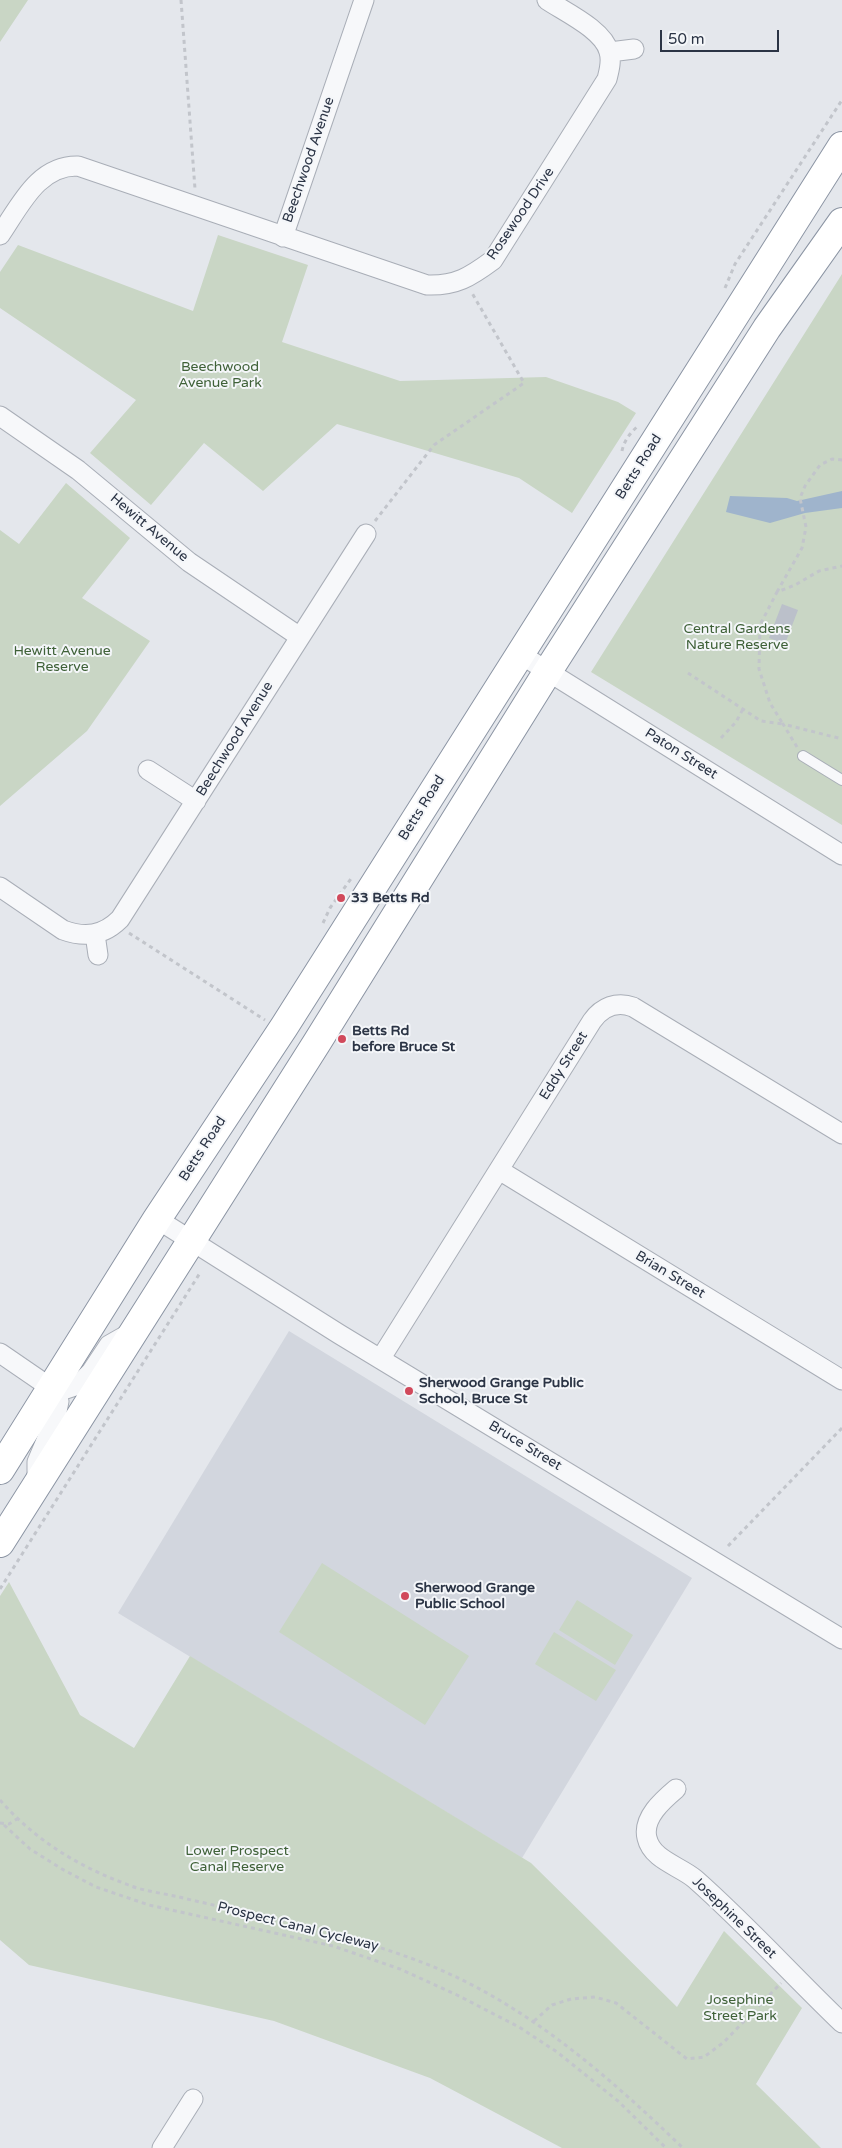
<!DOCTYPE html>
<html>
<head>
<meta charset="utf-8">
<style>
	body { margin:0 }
	#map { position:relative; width:842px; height:2148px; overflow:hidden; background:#e4e7ec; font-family:"Varela Round",sans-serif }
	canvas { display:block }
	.scale { position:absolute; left:660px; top:30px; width:119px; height:22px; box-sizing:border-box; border:2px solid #2b3445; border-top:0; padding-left:6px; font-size:15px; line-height:18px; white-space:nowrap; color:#2b3445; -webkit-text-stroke:4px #f4f6f9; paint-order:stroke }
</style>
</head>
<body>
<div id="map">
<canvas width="842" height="2148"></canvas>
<div class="scale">50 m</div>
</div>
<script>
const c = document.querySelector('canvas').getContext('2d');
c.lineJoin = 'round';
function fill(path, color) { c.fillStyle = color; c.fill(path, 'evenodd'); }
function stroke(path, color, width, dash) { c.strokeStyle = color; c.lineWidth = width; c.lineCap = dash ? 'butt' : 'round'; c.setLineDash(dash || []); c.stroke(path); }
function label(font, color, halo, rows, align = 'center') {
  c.font = font + ' "Varela Round",sans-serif'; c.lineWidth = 4; c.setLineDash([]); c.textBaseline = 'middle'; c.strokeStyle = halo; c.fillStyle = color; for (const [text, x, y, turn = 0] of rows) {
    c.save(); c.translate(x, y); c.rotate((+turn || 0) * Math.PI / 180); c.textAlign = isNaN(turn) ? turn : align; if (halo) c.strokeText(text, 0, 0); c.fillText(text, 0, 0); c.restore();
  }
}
fill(new Path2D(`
	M289 1331 692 1578 522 1858 118 1613Z`), '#d2d6de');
fill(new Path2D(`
	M0 0H28L0 42Z
	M218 235 308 265 282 342 400 381 546 377 618 402 636 413 572 513 519 478 337 424 263 491 204 443 151 505 90 453 136 400 0 308V272L18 245 193 311Z
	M842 274V825L591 672Z
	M66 483 130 538 82 598 150 641 87 731 0 806V530L19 544Z
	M322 1563 469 1656 425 1725 279 1632Z
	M9 1582 80 1715 134 1748 190 1656 531 1863 677 2007 724 1931 802 2008 756 2084 821 2148H562L430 2078 274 2021 29 1965 0 1940V1596Z
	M577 1600 633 1635 615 1665 559 1630Z
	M554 1632 616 1670 596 1701 535 1664Z`), '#c9d6c5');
fill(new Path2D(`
	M842 491V508L805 513 770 523 726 512 730 496 787 498 797 501Z`), '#9fb4cc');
fill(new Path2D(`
	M782 604 798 610 785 644 769 638Z`), '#bbc0ca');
const lane = new Path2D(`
	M803 756 842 780`);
const street = new Path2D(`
	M610 52 634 49
	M0 235C20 206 38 165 78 166L427 285C456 286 470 277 493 260L607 79C609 71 612 61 609 52 604 30 565 12 547 0
	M283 237 364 0
	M0 416 78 470 189 562 300 637
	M520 654 842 855
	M148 770 196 801
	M0 887 63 930C85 938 103 936 120 919L366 534
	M95 934 98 955
	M499 1170 842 1380
	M157 1219 339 1334 842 1639
	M0 1353 51 1388 59 1401 56 1417 37 1462V1474
	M381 1358 592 1021C602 1007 617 1001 633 1007L842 1134
	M51 1388 66 1389 78 1385 91 1372 109 1345 130 1333
	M676 1789C663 1800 642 1818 647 1838 652 1860 680 1866 695 1879 746 1924 793 1976 842 2023
	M162 2148 193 2099`);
const highway = new Path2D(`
	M0 1470 157 1219 284 1027 842 146
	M0 1543 316 1044 548 671 767 328 842 222`);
stroke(lane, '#a9aeb7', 12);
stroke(street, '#a9aeb7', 21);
stroke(highway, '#8b94a3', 30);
stroke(new Path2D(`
	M181 0 195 189
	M725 288 735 264 842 100
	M622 451C624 441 630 433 638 426
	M375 521 434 445 524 383 472 293
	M777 592 802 548 806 527 800 498 805 486 820 465 832 459 842 460
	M688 673 761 721 783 724 770 703 759 669 760 625 777 592 795 585 819 571 842 566
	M721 738 736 722 743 709
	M797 747 783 724 842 739
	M323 923 330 908 353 876
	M129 933 265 1020
	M728 1546 842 1428
	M0 1589 200 1273
	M0 1800C34 1839 77 1866 126 1884 142 1891 162 1893 179 1897 220 1907 261 1915 302 1925 345 1936 388 1949 429 1965 527 2005 607 2075 683 2148
	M0 1823 9 1824 17 1819
	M4 1825 30 1849 62 1869 96 1887 149 1905 333 1946 400 1969 457 1995 519 2027 557 2052 618 2101 666 2148
	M534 2021 552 2005 571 1999 595 1997 616 2003 687 2059 704 2057 724 2042 781 1983`), '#c2c5cb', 3, [4, 4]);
stroke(lane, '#f7f8fa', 10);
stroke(street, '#f7f8fa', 19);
stroke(highway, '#fff', 28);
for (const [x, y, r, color] of [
	[341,898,5,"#d1495b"],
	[342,1039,5,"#d1495b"],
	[409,1391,5,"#d1495b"],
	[405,1596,5,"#d1495b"]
]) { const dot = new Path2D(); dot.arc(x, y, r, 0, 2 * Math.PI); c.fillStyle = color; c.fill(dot); stroke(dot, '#f4f6f9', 2); }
label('14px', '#2b3445', '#f4f6f9', [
	["Beechwood Avenue",309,160,-71],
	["Rosewood Drive",521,214,-56],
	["Betts Road",639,467,-58],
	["Hewitt Avenue",149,528,40],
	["Beechwood Avenue",235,739,-58],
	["Paton Street",681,754,32],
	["Betts Road",422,808,-58],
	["Eddy Street",564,1066,-58],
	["Betts Road",203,1149,-57],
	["Brian Street",670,1275,31],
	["Bruce Street",525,1446,31],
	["Josephine Street",734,1918,44],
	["Prospect Canal Cycleway",298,1927,14]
]);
label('14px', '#3f6138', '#f4f6f9', [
	["Beechwood",220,367],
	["Avenue Park",220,383],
	["Central Gardens",737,629],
	["Nature Reserve",737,645],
	["Hewitt Avenue",62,651],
	["Reserve",62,667],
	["Lower Prospect",237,1851],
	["Canal Reserve",237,1867],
	["Josephine",740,2000],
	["Street Park",740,2016]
]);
label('bold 14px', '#2b3445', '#f4f6f9', [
	["33 Betts Rd",351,898],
	["Betts Rd",352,1031],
	["before Bruce St",352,1047],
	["Sherwood Grange Public",419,1383],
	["School, Bruce St",419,1399],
	["Sherwood Grange",415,1588],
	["Public School",415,1604]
], 'left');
</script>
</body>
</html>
